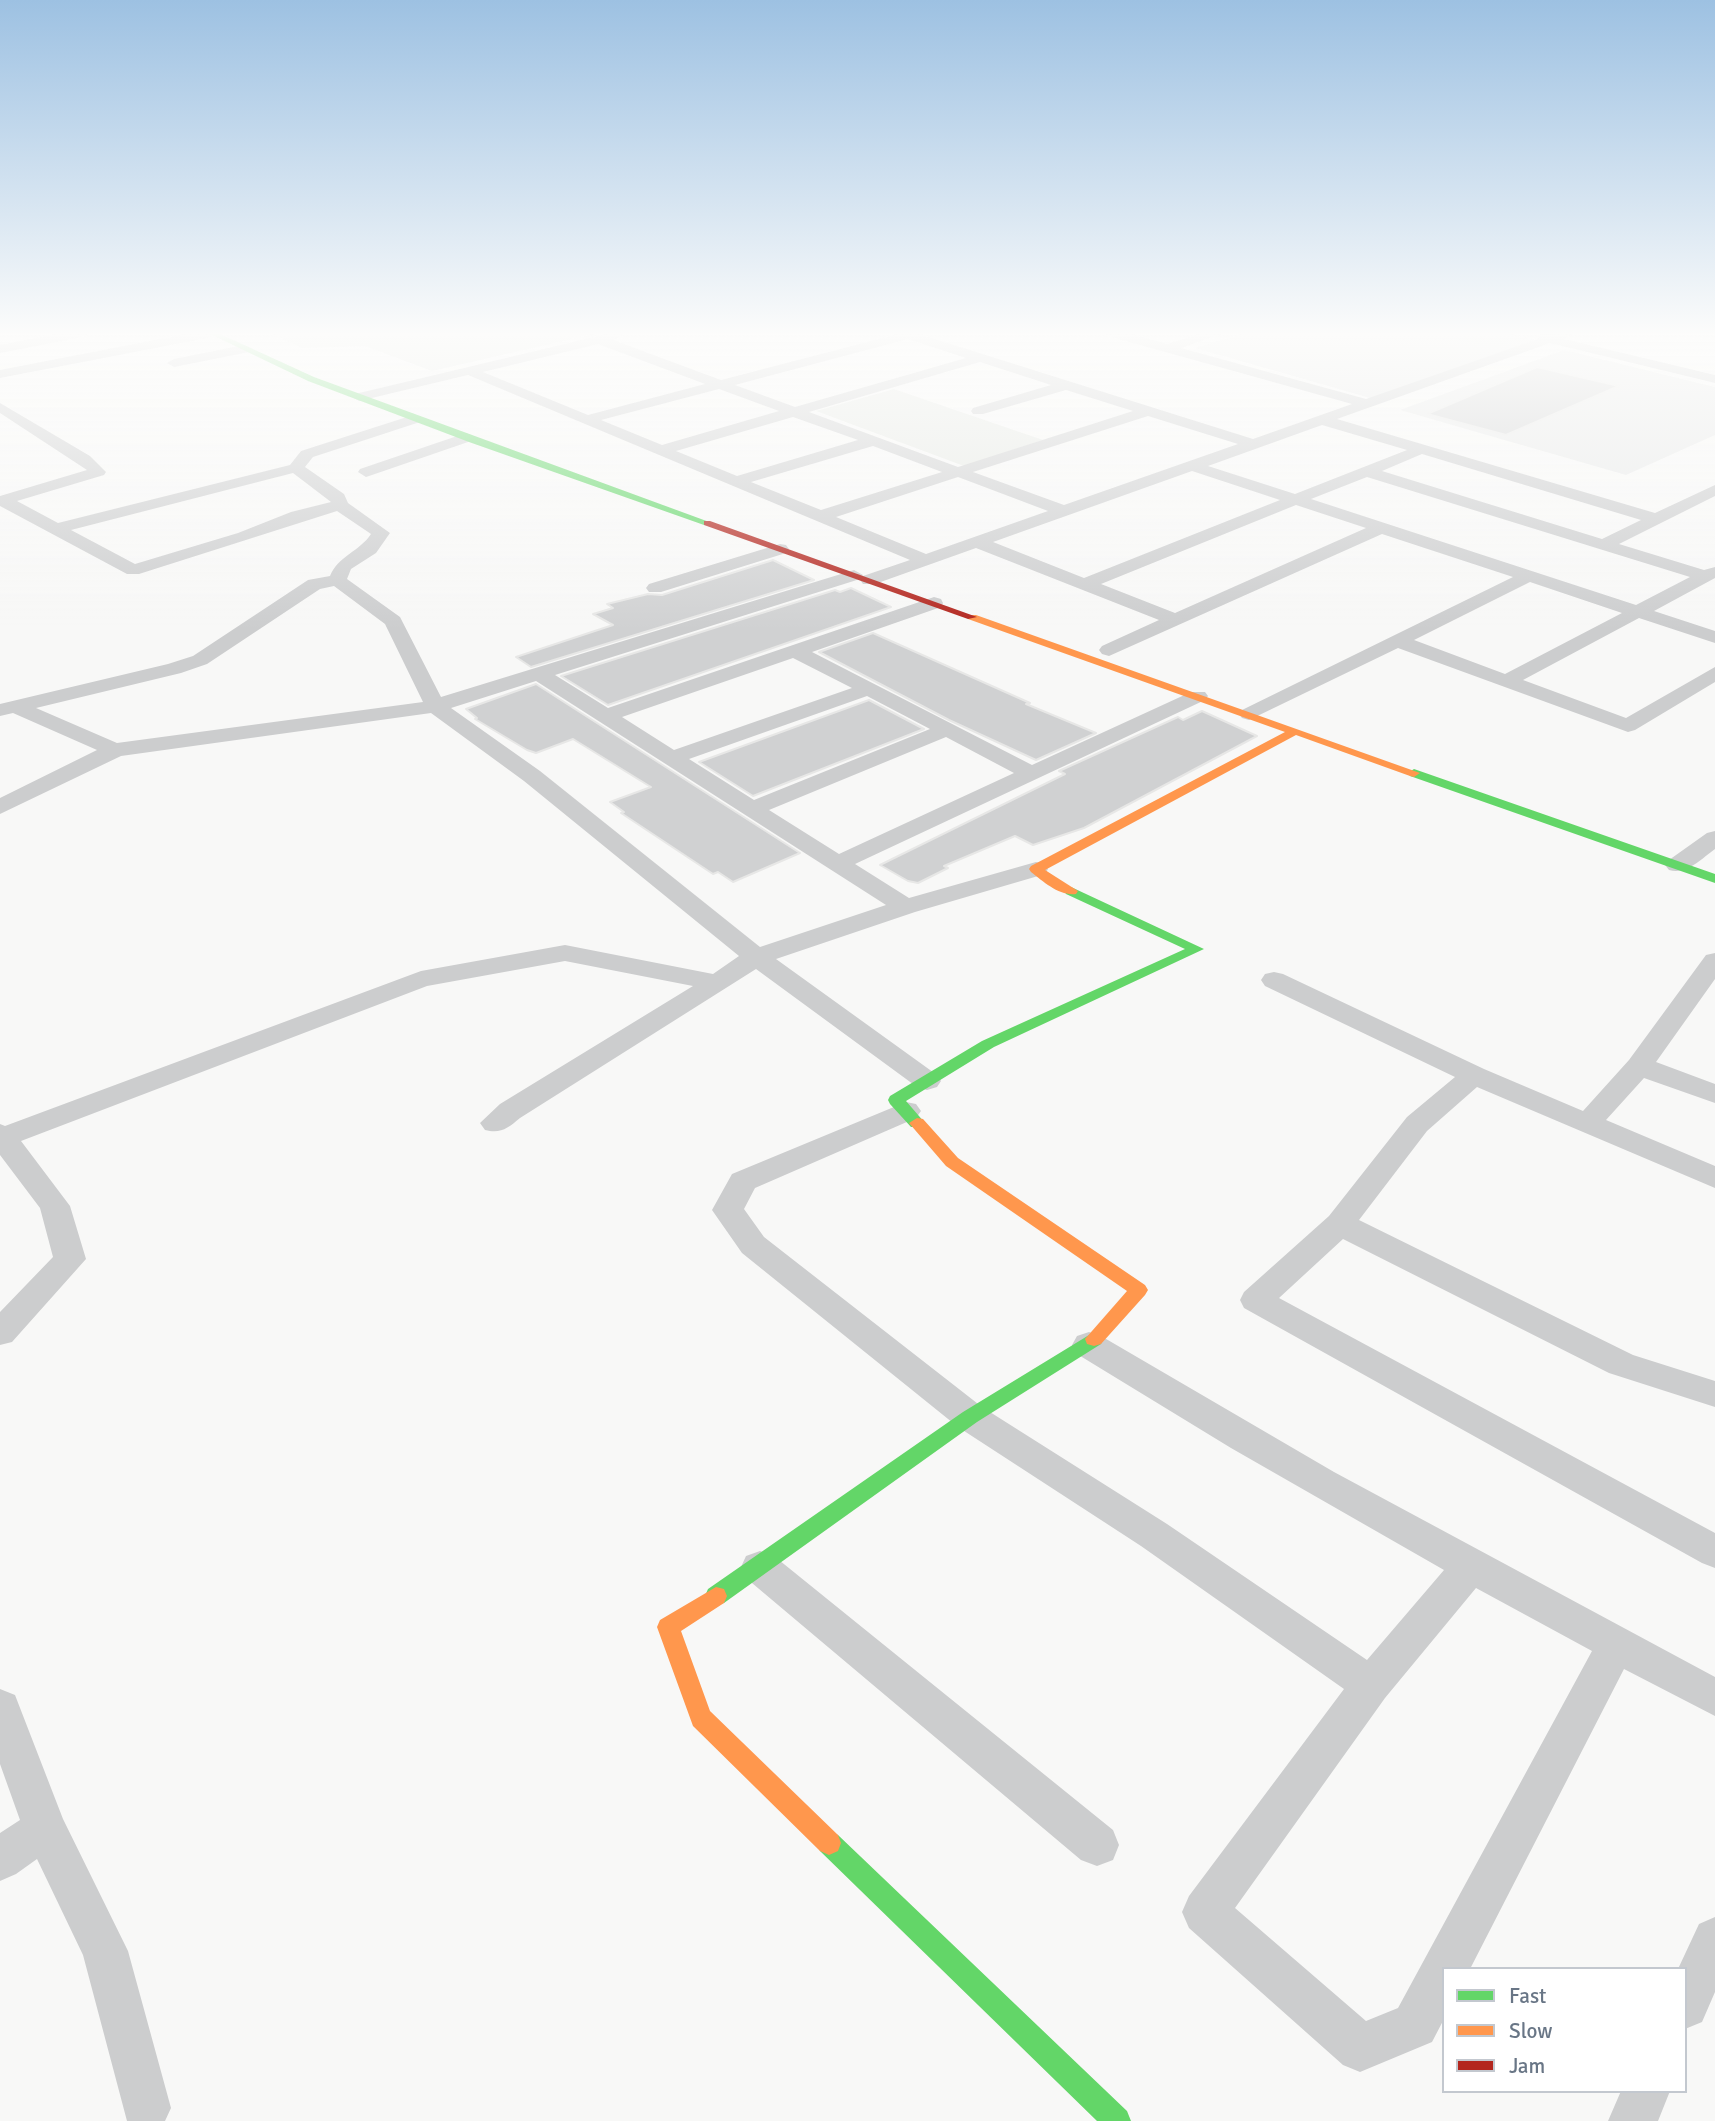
<!DOCTYPE html>
<html>
<head>
<meta charset="utf-8">
<style>
	body { margin:0 }
	#map { position:relative; width:1715px; height:2121px; overflow:hidden; background:#f8f8f7; font-family:Signika,sans-serif }
	canvas { display:block }
	.legend { position:absolute; left:1442px; top:1967px; width:245px; height:126px; box-sizing:border-box; background:#fff; border:2px solid #c3c8cf; margin:0; padding:9px 12px; list-style:none; font-size:21px; color:#697686 }
	.legend li { display:flex; align-items:center; gap:14px; height:35px }
	.legend b { width:35px; border:2px solid #c3c8cf }
</style>
</head>
<body>
<div id="map">
<canvas width="1715" height="2121"></canvas>
<ul class="legend">
<li><b style="height:9px;background:#63d668"></b>Fast</li>
<li><b style="height:9px;background:#ff974d"></b>Slow</li>
<li><b style="height:9px;background:#b3261e"></b>Jam</li>
</ul>
</div>
<script>
const c = document.querySelector('canvas').getContext('2d');
c.lineJoin = 'round';
function fill(path, color) { c.fillStyle = color; c.fill(path, 'evenodd'); }
function stroke(path, color, width, dash) { c.strokeStyle = color; c.lineWidth = width; c.lineCap = dash ? 'butt' : 'round'; c.setLineDash(dash || []); c.stroke(path); }
fill(new Path2D(`
	M1246 333H1506L1547 343 1384 402 1195 348Z
	M1564 350 1715 387V435L1626 475 1400 410Z`), '#e8e9e9');
fill(new Path2D(`
	M271 333H598L432 371 365 346 302 348Z
	M1430 333H1502L1508 342 1495 348Z
	M894 389 1043 440 964 466 816 411Z`), '#e6e9e4');
const building = new Path2D(`
	M1537 367 1619 386 1506 435 1427 414Z
	M773 560 814 580 531 667 516 657 613 625 593 614 613 608 607 604 648 594 662 595Z
	M851 588 891 607 608 705 561 676 835 590 840 592Z
	M873 633 1030 703 1026 704 1096 733 1036 760 949 720 819 652Z
	M536 684 800 853 733 882 718 872 713 874 621 813 624 812 610 802 651 787 646 784 573 739 536 753 527 750 475 719 477 718 466 709Z
	M869 700 924 729 753 796 699 762Z
	M1202 711 1257 736 1084 828 1033 845 1015 836 944 866 948 868 918 883 908 881 880 865 1065 774 1059 771 1178 717 1183 720Z`);
fill(building, '#d0d1d2');
stroke(building, '#e7e7e6', 2);
fill(new Path2D(`
	M62 333H89L82 337 0 353V345Z
	M191 333H219L212 337 0 378V370Z
	M611 333H620L622 336 613 340 721 380 902 333H924L922 335 1253 439 1352 404 1108 336 1106 333H1128L1167 344 1203 333H1224L1181 348 1366 399 1538 339 1539 335 1574 333 1564 339 1715 375V383L1550 343 1337 419 1655 513 1715 485V496L1619 544 1704 570 1715 567V578L1654 611 1715 631V643L1639 618 1523 680 1626 718 1715 667V682L1635 730 1628 732 1398 648 1249 720 1242 718 1239 714 1242 710 1513 577 1382 534 1109 656 1102 654 1099 650 1102 646 1159 620 976 548 875 584H863L860 580 863 576 910 560 468 375 359 401 352 397 359 393ZM908 339 966 358 795 407 735 385ZM598 344 705 384 588 415 483 372ZM980 362 1051 385 973 408 971 411 973 414H983L1066 390 1133 411 958 467 809 412ZM719 389 779 411 662 445 601 420ZM1148 416 1238 444 1064 505 973 472ZM793 417 858 440 737 476 676 451ZM1322 425 1407 450 1295 494 1208 466ZM873 446 942 472 821 510 751 482ZM1422 454 1641 520 1602 539 1382 471ZM1192 471 1280 500 1084 578 993 542ZM958 477 1048 511 926 554 836 517ZM1367 477 1690 577 1636 605 1311 499ZM1296 505 1366 528 1175 613 1101 584ZM1530 582 1622 613 1505 674 1414 640Z
	M244 345 251 349 249 352 174 367 167 363 174 359Z
	M0 403 90 456 106 472 104 475 17 501 58 523 290 465 301 451 410 416H420L422 419 420 422 313 457 305 467 344 494 348 503 390 533 376 553 351 569 347 579 400 617 441 697 854 570 863 575 860 579 555 675 608 708 934 597 941 599 943 603 941 607 812 652 1032 765 1191 692H1205L1208 696 1205 700 855 864 909 898 1036 862 1045 864 1048 869 1045 874 915 912 776 959 937 1075 941 1081 937 1087 927 1090 917 1087 756 969 520 1118C508 1128 501 1134 485 1130L480 1123 500 1104 693 986 565 961 427 986 21 1141 70 1206 86 1259 12 1342 0 1345V1312L53 1257 40 1208 0 1155V1124L5 1126 421 971 565 945 713 974 739 956 524 781 431 713 121 756 0 814V798L97 750 13 713 0 716V704L168 664 193 656 308 580 330 576C338 556 359 552 371 534L337 511 139 574H127L0 506V496L87 470 0 413ZM293 473 331 502 291 512 238 533 135 564 71 530ZM334 586 385 624 423 702 117 743 36 708 181 673 207 664 320 589ZM793 658 852 688 674 750 622 717ZM536 681 886 905 760 947 540 771 451 708ZM867 696 930 729 754 800 689 759ZM946 737 1014 773 839 854 769 810Z
	M466 433 471 435 474 438 471 441 372 475 366 477 358 472 360 469Z
	M780 544 786 545 789 549 786 553 661 592H649L646 588 649 584Z
	M1715 831V849C1701 859 1687 875 1669 870L1665 865 1669 860 1707 833Z
	M1715 953V979L1656 1062 1715 1084V1103L1644 1078 1606 1120 1715 1166V1188L1477 1087 1427 1131 1359 1220 1633 1355 1715 1381V1407L1609 1373 1343 1239 1279 1298 1715 1533V1568L1702 1563 1244 1308 1240 1300 1244 1292 1329 1216 1407 1117 1455 1077 1265 986 1261 980 1265 974 1274 972 1283 974 1484 1069 1583 1111 1629 1060 1706 955Z
	M906 1102 916 1104 921 1111 916 1118 755 1188 744 1209 764 1237 982 1407 1167 1524 1367 1660 1444 1570 1231 1448 1077 1354 1072 1345 1077 1336 1089 1332 1101 1336 1334 1472 1715 1677V1716L1624 1669 1470 1969H1444V2019L1432 2042 1360 2072 1343 2065 1189 1928 1182 1912 1189 1896 1344 1689 1141 1546 958 1427 742 1253 712 1210 732 1174ZM1476 1588 1592 1651 1398 2008 1366 2021 1235 1908 1385 1698Z
	M760 1551 774 1556 1113 1830 1119 1845 1113 1860 1097 1866 1081 1860 746 1578 741 1567 746 1556Z
	M0 1689 15 1695 63 1819 128 1951 171 2108 165 2121H127L83 1955 37 1859 16 1874 0 1881V1833L20 1820 0 1764Z
	M1715 1917V1992L1702 2022 1685 2029V1969H1678L1699 1924Z
	M1621 2091H1670L1658 2121H1608Z`), '#cccdce');
fill(new Path2D(`
	M208 333H218L314 377 712 523 704 525 469 442 308 381Z
	M1414 769 1715 874V883L1410 776 1408 773Z
	M1071 887 1204 949 994 1047 906 1101 925 1123 923 1127H911L890 1104 888 1100 890 1096 982 1041 1185 949 1066 894 1064 891Z
	M1094 1332 1101 1334 1103 1339 1101 1344 977 1422 724 1603 716 1605 708 1603 705 1596 708 1589 963 1412Z
	M829 1831 838 1835 1127 2111 1131 2121H1097L820 1851 817 1843 820 1835Z`), '#63d668');
fill(new Path2D(`
	M968 615H976L1420 773 1414 777 1410 776 1296 735 1045 870 1078 891 1076 894C1059 896 1044 882 1031 872L1029 869 1031 866 1285 732 968 619Z
	M917 1118 923 1119 958 1158 1145 1285 1148 1290 1145 1295 1101 1344 1094 1346 1087 1344 1085 1339 1127 1291 946 1166 909 1123Z
	M716 1587 724 1589 727 1596 724 1603 681 1631 710 1711 838 1835 841 1843 838 1851 829 1855 820 1851 693 1726 657 1627 660 1620Z`), '#ff974d');
fill(new Path2D(`
	M704 521H710L977 617 968 619 704 525Z`), '#b3261e');
const sky = c.createLinearGradient(0, 0, 0, 630);
sky.addColorStop(0, '#9dc1e2');
sky.addColorStop(0.53, '#fcfcfb');
sky.addColorStop(1, '#fcfcfb00');
c.fillStyle = sky;
c.fillRect(0, 0, 1715, 630);
</script>
</body>
</html>
